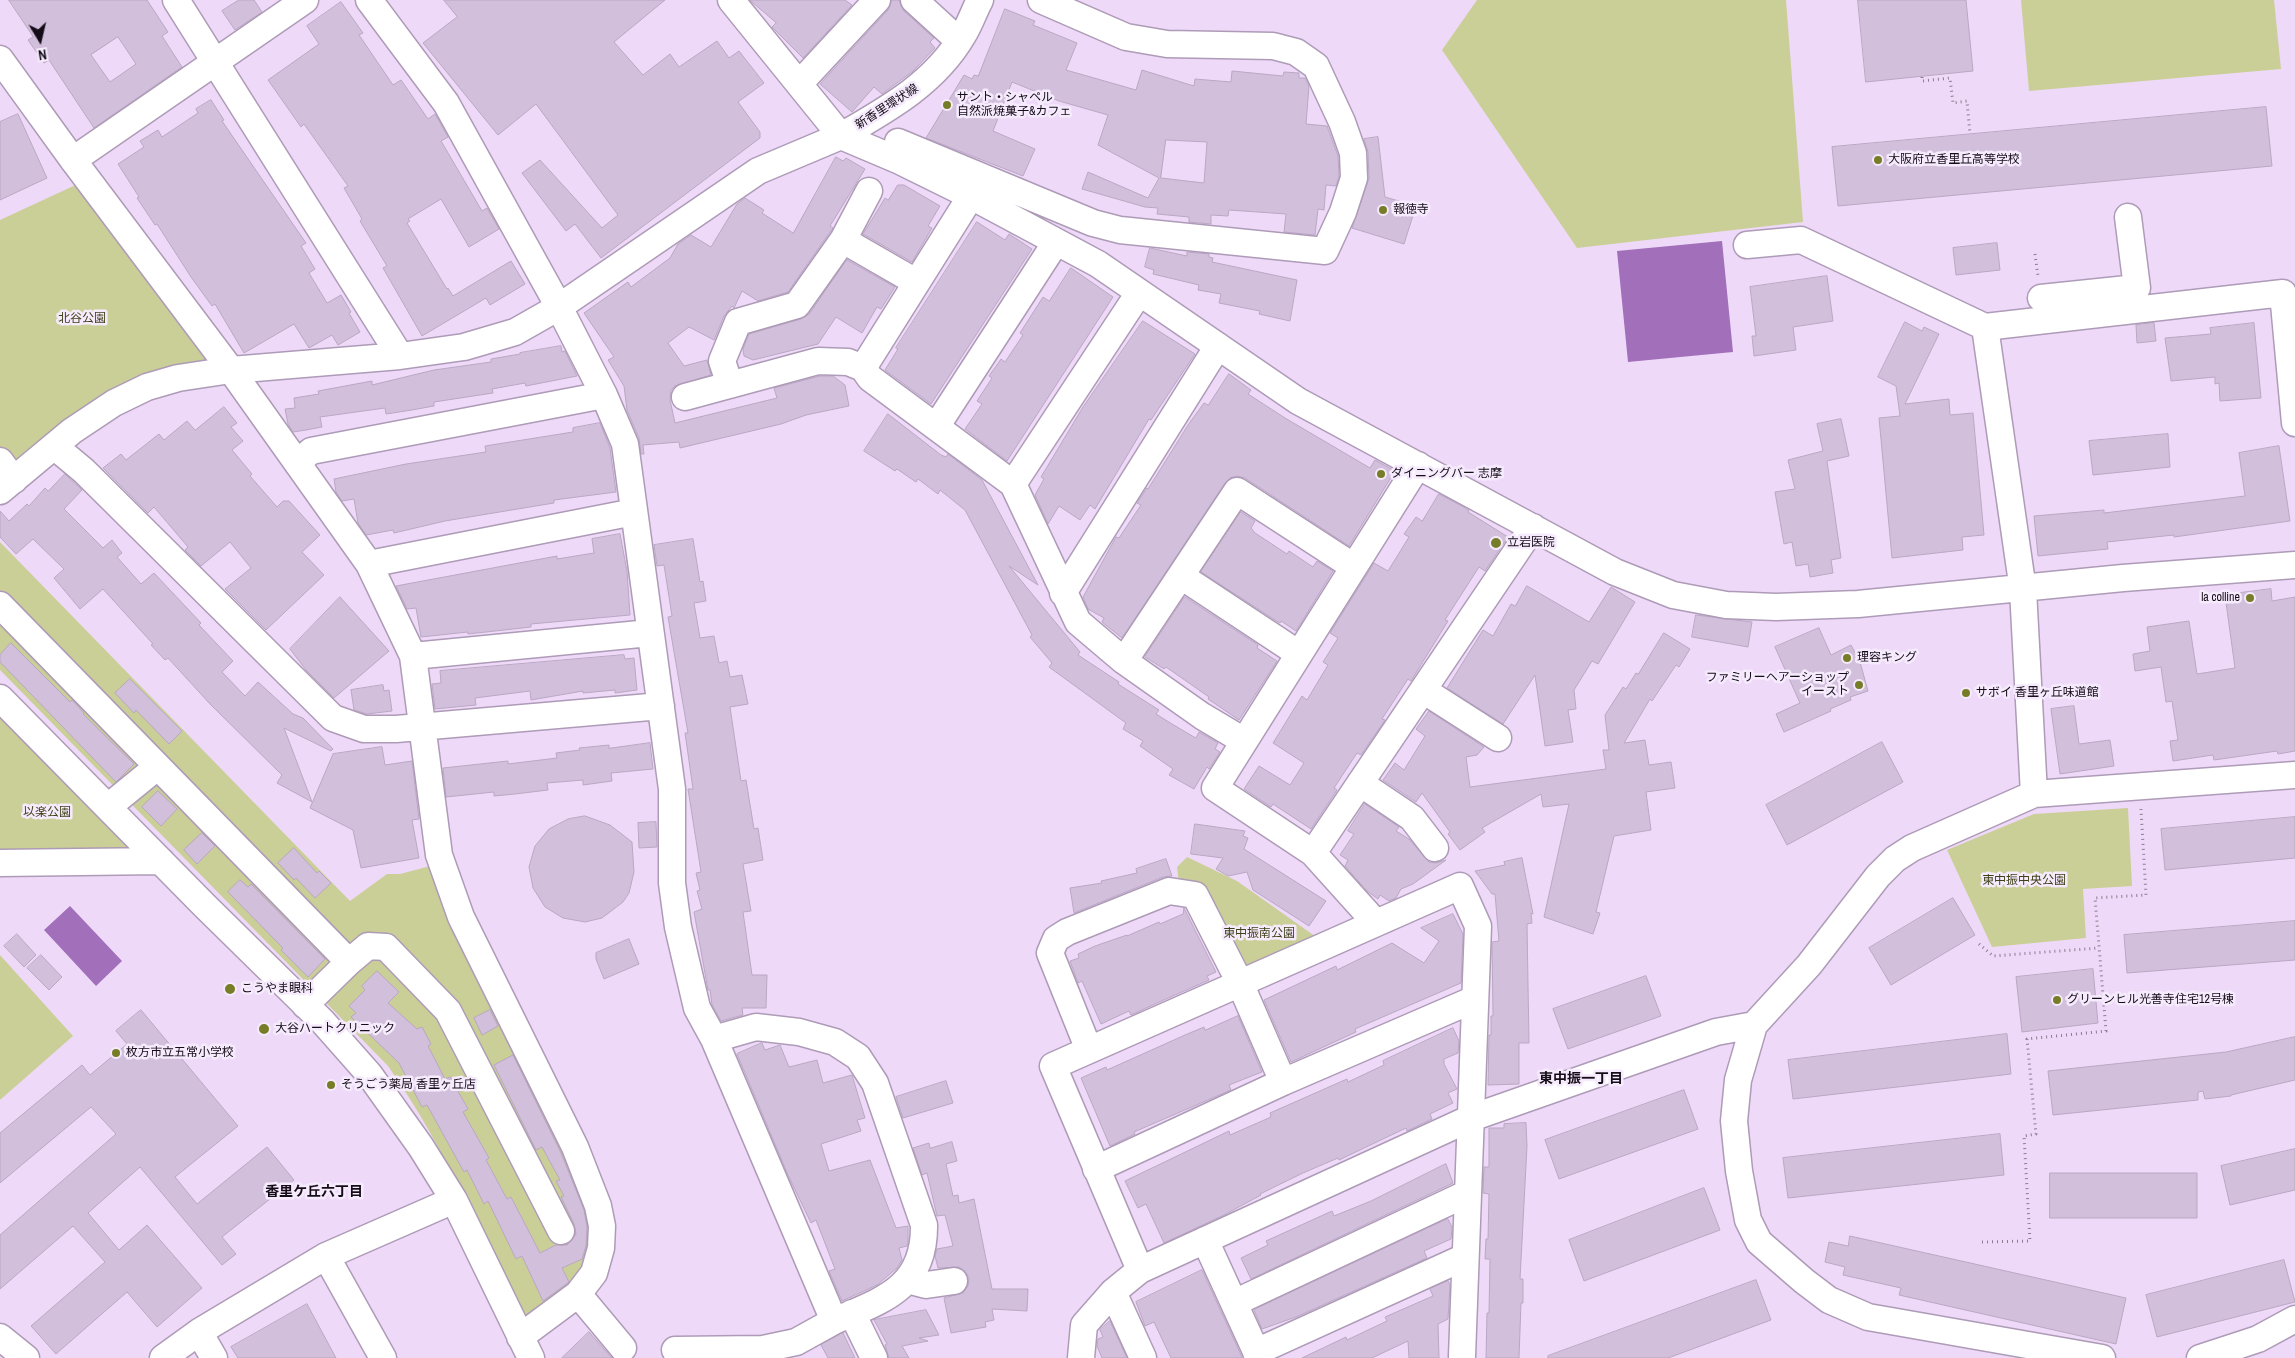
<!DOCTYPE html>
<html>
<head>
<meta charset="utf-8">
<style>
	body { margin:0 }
	#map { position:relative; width:2295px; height:1358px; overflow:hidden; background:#eedaf8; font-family:"Archivo Narrow",sans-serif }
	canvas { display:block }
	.north { position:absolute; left:15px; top:15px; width:50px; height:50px; -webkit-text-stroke:4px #f6eafd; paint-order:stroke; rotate:171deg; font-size:14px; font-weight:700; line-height:20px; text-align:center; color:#140d17 }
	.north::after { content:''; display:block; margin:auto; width:18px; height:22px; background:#140d17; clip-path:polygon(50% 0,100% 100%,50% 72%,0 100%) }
</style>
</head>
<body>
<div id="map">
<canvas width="2295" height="1358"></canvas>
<div class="north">N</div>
</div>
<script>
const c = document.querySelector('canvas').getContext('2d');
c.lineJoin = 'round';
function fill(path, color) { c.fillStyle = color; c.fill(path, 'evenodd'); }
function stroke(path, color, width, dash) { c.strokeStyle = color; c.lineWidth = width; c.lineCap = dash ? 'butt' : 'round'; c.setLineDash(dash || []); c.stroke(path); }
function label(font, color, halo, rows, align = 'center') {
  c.font = font + ' "Archivo Narrow","Noto Sans JP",sans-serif'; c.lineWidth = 5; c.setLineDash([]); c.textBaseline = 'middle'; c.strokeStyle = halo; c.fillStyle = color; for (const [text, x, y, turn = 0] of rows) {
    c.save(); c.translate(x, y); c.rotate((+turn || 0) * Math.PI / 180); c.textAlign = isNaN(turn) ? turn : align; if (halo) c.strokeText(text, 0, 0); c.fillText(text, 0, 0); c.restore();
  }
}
fill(new Path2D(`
	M1477 0H1786L1803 222 1577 248 1442 50Z
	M2021 0H2274L2281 69 2029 91Z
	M82 182 220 365 177 371 15 469 0 448V220Z
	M0 542 350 901 387 874H400L434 865 567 1150 594 1227 586 1269 524 1324C482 1236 444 1145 388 1066L0 670Z
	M0 698 155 855 0 862Z
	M2128 808 2132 886 2083 889 2086 938 1992 947 1947 850 2034 814Z
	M1187 857 1237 881 1319 939 1254 969 1240 965 1179 883 1177 867Z
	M0 955 73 1036 0 1100Z`), '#cacf97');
fill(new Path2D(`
	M1722 241 1733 352 1628 362 1617 251Z
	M70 906 122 961 96 986 44 930Z`), '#a26fba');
const building = new Path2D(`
	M9 0H147L168 32 162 36 182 67 94 128 49 60 44 63 28 40 33 37ZM118 37 136 64 110 82 91 55Z
	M239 0H254L262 12 235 30 222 11Z
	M444 0H665L614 42 643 75 670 54 679 67 717 41 729 58 739 51 764 83 738 102 760 132V138L601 258 575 224 566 231 522 173 540 160 602 228 618 215 536 104 498 135 423 43 457 17Z
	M750 0H845L852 5 803 58 772 27 776 23Z
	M892 0H899L904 11 934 38 930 42 935 48 913 71 882 94 874 87 852 112 820 84 888 10Z
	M1858 0H1966L1973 71 1866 82Z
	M341 2 363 33 359 35 393 85 401 80 428 119 435 114 448 137 441 141 482 211 487 208 499 229 469 247 441 199 408 219 410 221 407 223 447 289 448 288 453 296 511 261 525 284 490 305 486 298 422 336 383 268 387 266 360 221 362 219 344 188 348 186 304 124 301 127 268 80 319 44 307 26Z
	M1005 9 1035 21 1033 25 1077 43 1066 70 1136 90 1142 70 1194 86 1195 79 1231 82 1232 71 1283 76 1284 72 1299 73V78H1305L1309 86 1306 124 1327 126 1338 156 1339 176 1336 186 1326 185 1324 210 1318 209 1315 235 1284 232 1286 214 1229 210 1228 216 1211 215V224L1189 222V217L1157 214 1158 208 1145 207 1082 189 1088 172 1148 198 1159 178 1098 145 1108 115 1059 101 1012 82 993 131 1035 149 1023 176 926 138 964 75 972 79 974 75 978 76ZM1166 140 1207 142 1204 183 1161 178Z
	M211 100 224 120 222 121 306 243 301 246 315 269 309 273 327 303 341 295 351 312 349 313 360 332 338 345 332 335 309 348 294 324 244 353 215 304 212 306 191 277 157 224 155 225 137 198 139 197 118 164 144 147 140 141 158 130 162 137 198 113 196 109Z
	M2266 107 2272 166 1838 206 1832 147Z
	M18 114 47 178 0 200V122Z
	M1378 137 1385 197 1416 206 1404 244 1352 228 1369 178 1368 152 1364 139Z
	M836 157 843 161 846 158 865 169 830 226 833 228 830 232 788 292 758 301 742 291 734 308 732 306 724 316 714 340 689 327 668 343 684 366 707 360 711 375 675 386 671 390 670 400 675 423 777 398 774 388 820 376H833L845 385 849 406 806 415 781 424 680 448 679 442 643 445 644 454H641L639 438 627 410 624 386 608 360 614 357 584 313 628 282 631 287 670 258 678 244 691 235 711 247 737 204 745 198 764 210 762 213 793 233Z
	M898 185H904L940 206 928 226 932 228 912 262 863 234 885 198 888 200Z
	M977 222 1005 240 1009 234 1032 249 931 404 885 370 898 349 896 348Z
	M1997 243 2000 270 1956 275 1953 248Z
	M1150 248 1187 256V252L1209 254V257L1213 258 1212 262 1297 280 1290 321 1259 314 1260 311 1219 303 1221 294 1198 290 1199 285 1153 274 1154 270 1145 267Z
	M847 260 895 287 881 309 877 307 862 333 836 317 818 344 753 360 744 356 743 349 749 334 801 319 809 314Z
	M1071 268 1113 297 1007 461 965 429 982 404 977 401 992 378 989 376 999 362 1001 359 1005 362 1023 335 1020 333 1043 297 1049 301Z
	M1827 276 1833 321 1793 327 1796 350 1754 356 1752 336H1756L1750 287Z
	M1143 321 1195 354 1151 420 1149 419 1095 509 1090 505 1080 520 1059 506 1048 524 1035 495 1044 479 1041 477 1083 407Z
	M1905 322 1922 331 1924 327 1939 334 1905 404 1949 399 1950 415 1973 413 1984 535 1962 537 1963 550 1892 558 1879 418 1900 416 1896 386 1878 377Z
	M2154 323 2156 341 2137 343 2136 325Z
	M2254 323 2261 398 2220 401 2219 383 2215 384V377L2171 381 2165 338 2211 334 2210 328Z
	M561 346 562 352 565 351 577 376 526 386 525 383 492 389 493 393 434 402V406L412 410 386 414 385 408 320 417 322 427 306 430 293 432 288 424 285 409 295 408 294 398 319 394 318 391 372 381V385L434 370 491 362V359L520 354V353Z
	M1229 374 1251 390 1248 394 1285 418 1370 468 1375 460 1395 471 1349 546 1245 478 1237 476 1230 478 1225 483 1122 638 1102 622 1104 618 1088 609 1083 597 1116 537 1119 538 1141 505 1137 503 1147 488 1148 489 1188 425 1204 403 1208 405Z
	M224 407 237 423 231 427 243 441 232 450 252 474 250 476 277 507 283 501H289L320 535 302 552 324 575 266 630 225 589 251 568 230 542 201 566 185 550 188 547 154 507 148 513 103 468 121 454 126 460 159 434 164 440 187 421 195 430Z
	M888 414 941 455 946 457 948 454 982 480 1038 585 1009 566 1080 652 1078 655 1119 682 1118 684 1159 710 1156 714 1172 724 1194 737 1196 738 1199 732 1218 743 1215 749 1220 752 1209 769 1207 767 1194 789 1169 775 1173 769 1140 746 1143 741 1123 729 1126 723 1049 667 1052 663 1030 637 1032 635 965 510 940 490 938 494 918 479 916 482 897 469 895 471 864 451Z
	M1841 419 1849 456 1827 461 1841 558 1831 560 1833 573 1810 577 1808 564 1796 566 1792 542 1784 544 1775 492 1795 489 1788 460 1823 451 1817 424Z
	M600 423 610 448 616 492 554 500V503L445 521 394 533 393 530 366 535 358 523 354 499 342 501 336 492 334 479 406 464 486 452 485 446 573 432V428Z
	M2168 434 2170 467 2093 475 2089 441Z
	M2279 446 2290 521 2174 537V535L2107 542 2108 549 2038 556 2034 516 2104 510V513L2245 496 2239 453Z
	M65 474 82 490 64 509 103 548 112 540 122 553 117 557 141 584 154 573 201 623 199 625 233 661 222 672 245 696 258 682 293 714 303 718 333 749 331 751 284 728 312 802 277 783 282 775 210 704 168 658 165 660 151 645 153 644 103 589 80 609 54 578 64 569 33 539 16 554 0 537V511L9 521 27 504 29 506 45 488 48 491Z
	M1439 494 1469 510 1468 512 1508 537 1485 571 1479 567 1445 620 1448 621 1411 681 1408 679 1382 719 1385 720 1361 755 1357 753 1334 788 1337 790 1311 829 1273 804 1271 807 1244 789 1259 766 1290 785 1304 763 1273 743 1302 696 1307 700 1328 665 1323 662 1338 638 1330 633 1374 563 1388 571 1409 537 1404 534 1416 517 1422 521Z
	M1241 512 1255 521 1251 528 1255 533 1287 554 1289 551 1313 567 1317 561 1333 571 1296 631 1281 621 1280 623 1275 620 1201 572Z
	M620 534 627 571 630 615 531 624V627L468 634V632L421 637 416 608 407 609 396 586 557 556V559L594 553 592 539Z
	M693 539 700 582 703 581 706 601 694 603 700 638 714 636 719 663 727 661 730 677 742 675 748 704 730 707 741 781 746 780 754 829 758 828 763 860 743 864 751 911 743 912 752 975H767L766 1008H742L743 1015 721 1021 712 1005 710 990H708L694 912 702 909 697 891 700 890 696 873 701 872 688 789H693L685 733H688L668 617 672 616 664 565 657 566 654 545Z
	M1527 586 1589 622 1611 587 1635 602 1598 664 1592 661 1574 690 1576 709 1568 710 1573 742 1545 746 1535 675 1503 724 1447 688 1483 630 1493 636 1511 604 1515 606Z
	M2271 589 2272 601 2295 597V751L2278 754 2277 751 2214 760 2213 755 2173 761 2170 741 2178 740 2172 701 2166 702 2161 667 2135 671 2133 654 2150 651 2147 627 2189 621 2197 674 2235 668 2225 595Z
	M340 597 389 651 334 698 306 670 290 649Z
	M1185 597 1258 645 1257 648 1277 661 1239 720 1208 699 1209 697 1166 667 1164 669 1145 657Z
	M1696 615 1752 622 1748 647 1692 637Z
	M1819 628 1831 655 1851 645 1860 662 1868 691 1850 697 1851 700 1830 709 1831 711 1784 732 1776 714 1800 703 1775 647Z
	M1664 633 1690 649 1679 667 1676 665 1652 701 1650 699 1624 743 1645 740 1649 765 1671 762 1675 788 1646 792 1651 830 1614 836 1596 912 1600 913 1593 934 1544 917 1569 804 1543 807 1541 794 1482 828 1485 832 1460 850 1448 834 1450 832 1422 793 1416 802 1383 780 1395 763 1404 770 1425 736 1416 729 1429 711 1484 747 1477 755 1466 757 1470 787 1606 769 1603 750H1609L1605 715 1623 687 1626 689 1636 673 1638 674Z
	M11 643 70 702 72 700 84 713 83 714 134 764 116 782 0 662V655Z
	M624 655 625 659 634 658 637 690 615 693V690L583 693V691L531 700 530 691 475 698 476 705 435 709 432 684 441 683 440 671Z
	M130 679 182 731 169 744 136 710 134 713 115 693Z
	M383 685 384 691 389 690 392 711 367 714 354 710 351 690Z
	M2074 706 2079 744 2110 740 2114 766 2060 774 2051 709Z
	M1882 742 1903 782 1787 845 1766 805Z
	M650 743 653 769 611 773 612 781 583 785V780L547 783 548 790 515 794 494 796V792L446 797 443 768 508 761V764L557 758 556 753 580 750 579 748 609 745V748Z
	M382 747 385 765 412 761 419 819 412 820 419 858 361 868 353 830 310 808 333 754Z
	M158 791 177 809 161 826 142 807Z
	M1365 804 1399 827 1396 831 1409 839 1429 862 1436 863 1446 860 1413 884 1401 889 1396 898 1389 901 1380 895 1378 899 1367 891 1345 866 1348 860 1340 855 1354 834 1348 831Z
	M585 816 610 825 632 842 634 872 629 893 623 902 602 918 585 922 563 918 545 907 533 888 529 867 535 846 549 829 568 819Z
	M2295 817V858L2165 870 2161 829Z
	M656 822 657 847 639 848 638 823Z
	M1195 824 1245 831 1243 836 1248 838 1244 849 1326 901 1309 926 1253 890 1247 872 1228 876 1216 869 1223 858 1191 854Z
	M202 833 215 846 197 864 184 850Z
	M294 848 317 873 319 871 331 883 315 898 296 878 294 880 278 863Z
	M1522 858 1533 914 1531 913 1532 923 1527 924 1529 1043H1519V1084L1488 1085 1489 1035H1491V1016H1493L1492 942 1499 941 1495 894H1492L1475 871 1505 865 1504 862Z
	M1166 859 1172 876 1163 877 1074 913 1070 888 1102 883 1101 881 1137 873 1136 869Z
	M240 880 248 887 251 884 325 959 308 977 281 950 283 948 228 892Z
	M1953 898 1975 935 1891 985 1869 948Z
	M1184 908 1216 972 1207 976 1209 980 1157 1003 1131 1015 1129 1011 1101 1024 1082 981 1078 983 1070 961 1079 958 1078 954 1095 946 1127 935V936L1159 922 1160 924 1183 914Z
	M1453 914 1463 934 1461 983 1355 1029 1356 1032 1291 1062 1264 1000 1336 966 1337 970 1392 943 1424 963 1439 941 1421 928Z
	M2295 921V960L2127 973 2124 935Z
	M17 934 36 955 24 967 4 946Z
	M629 939 639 964 604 979 596 959V953Z
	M41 955 62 977 49 990 27 968Z
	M2093 969 2098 1023 2022 1032 2016 977Z
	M377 971 399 992 388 1003 417 1029 422 1027 431 1044 428 1046 445 1079 450 1077 468 1109 463 1112 489 1158 486 1160 507 1199 511 1197 540 1253 556 1245H567L576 1234 574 1224 561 1197 564 1196 556 1181 560 1180 542 1147 536 1150 494 1065 513 1055 561 1153 584 1210 587 1227 586 1246 582 1259 562 1268 569 1282 543 1301 522 1256 516 1259 488 1201 484 1204 467 1170 464 1172 427 1105 422 1107 399 1063 351 1017 356 1013 349 1006 365 990 362 986Z
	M1646 976 1661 1016 1568 1049 1553 1009Z
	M141 1010 238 1126 175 1177 197 1204 267 1147 294 1180 222 1237 236 1254 222 1265 140 1167 88 1213 119 1250 147 1225 202 1288 157 1327 127 1292 56 1354 31 1326 105 1262 73 1226 0 1289V1235L116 1134 91 1107 0 1183V1133L82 1065 90 1075 127 1044 116 1031Z
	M490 1010 498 1026 482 1035 474 1018Z
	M1238 1016 1262 1072 1229 1085 1231 1090 1134 1132 1135 1134 1110 1146 1081 1078 1106 1067 1107 1070 1185 1035 1204 1027 1205 1030Z
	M1453 1028 1459 1041 1458 1053 1444 1059V1064L1457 1089 1448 1093 1453 1103 1430 1114 1432 1119 1407 1131 1406 1128 1339 1160 1338 1158 1303 1173 1260 1194 1261 1195 1224 1215 1164 1243 1146 1204 1138 1208 1125 1181 1229 1131 1230 1135 1271 1117 1270 1113 1304 1098 1347 1079 1348 1082 1384 1065 1383 1061Z
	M2007 1034 2011 1074 1793 1099 1788 1060Z
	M2295 1037V1080L2231 1095V1096L2205 1099 2203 1091 2198 1092V1100L2053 1115 2048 1071 2226 1052Z
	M762 1043 765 1050 780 1045 789 1067 817 1060 823 1083 852 1075 865 1118 857 1120 861 1131 821 1144 829 1171 870 1160 896 1228 908 1226V1244L907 1246 899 1248 902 1260 897 1268 877 1285 842 1301 829 1271 835 1269 816 1220 811 1223 788 1175 737 1054Z
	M946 1081 953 1103 903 1118 896 1097Z
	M1684 1090 1698 1129 1559 1179 1545 1140Z
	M1526 1123 1527 1146 1520 1279H1523V1303H1521L1519 1358H1486L1487 1313H1489L1490 1259H1485L1486 1239H1488L1489 1194 1483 1193 1484 1167H1489V1128H1504V1124Z
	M2000 1134 2004 1175 1788 1198 1783 1158Z
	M952 1142 957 1161 946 1164 953 1196 958 1195 959 1203 974 1199 992 1289H1028L1027 1311 992 1309 994 1320 985 1322 986 1327 951 1333 944 1298 963 1293 968 1286 969 1278 965 1271 959 1267 938 1268 935 1256 937 1249 953 1246 945 1215 937 1216 927 1173 922 1175 913 1148 929 1143 930 1148Z
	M2295 1149V1190L2230 1205 2221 1166Z
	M1446 1164 1453 1183 1251 1279 1241 1258 1268 1245 1266 1241 1332 1211 1334 1216 1371 1201Z
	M2050 1173H2197V1218H2050Z
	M1704 1188 1720 1230 1584 1281 1569 1240Z
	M1448 1219 1452 1227 1451 1239 1424 1251 1427 1258 1296 1317 1262 1329 1254 1310Z
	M1850 1236 2126 1298 2116 1344 1899 1295 1901 1288 1843 1275 1845 1267 1825 1262 1829 1242 1848 1246Z
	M2284 1260 2295 1302 2157 1337 2146 1295Z
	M1202 1270 1242 1357V1358H1171L1154 1322 1145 1326 1136 1302Z
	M1756 1280 1771 1320 1668 1358H1548V1356Z
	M1448 1281 1450 1285 1448 1319 1438 1324 1439 1358H1409L1408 1341 1372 1358H1302L1346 1337 1347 1340 1387 1321 1385 1317 1433 1296 1430 1289Z
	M307 1304 336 1358H238L231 1347Z
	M926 1310 939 1335 919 1338 928 1341 902 1346 909 1358H889L885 1345 887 1344 874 1320Z
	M1110 1321 1127 1358H1102L1097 1346 1098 1339 1103 1337 1100 1330Z
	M589 1332 612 1358H562Z
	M843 1333 855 1358H828L821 1345Z`);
fill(building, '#d2bfdc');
stroke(building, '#baa7c4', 1);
const minor = new Path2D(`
	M176 0 400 356
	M369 0 446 103 559 307 604 395 625 444 672 789V883L678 927 697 1008 714 1039 834 1321C883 1300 925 1288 924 1225L875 1083 858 1057 835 1042 799 1032 756 1027 714 1039
	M731 0 841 136C888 109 935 83 963 35 970 24 974 11 980 0
	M914 0 959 41
	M0 59 73 160 231 370 369 564 413 656 439 855 461 917 575 1147 598 1206 602 1226 601 1248 594 1273 578 1294 520 1337
	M799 84 877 0
	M898 142 1093 223 1120 230 1325 251 1343 212 1354 178 1353 153 1342 122 1316 66 1296 52 1273 46 1167 44 1126 37 1041 0
	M73 160 305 0
	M971 196 863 368 870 378 1013 484 1078 622 1124 661 1202 716 1244 741
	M843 240 916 282
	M1747 245 1801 240 1985 327 2283 293 2295 423
	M2041 298 2137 288 2128 217
	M1985 327 2023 590 2034 794
	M730 385 722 361 738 322 797 305 843 240 869 191
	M685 397 818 361 848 362 863 368
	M936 427 1056 242
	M54 446 84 471 333 718 364 729H396L661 706
	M0 461 14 480
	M297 463 311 451 604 395
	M1013 484 1139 293
	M0 491 72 431 114 403 147 387 178 378 231 370 400 356 464 347 515 332 559 307 758 171 841 136 900 161 971 196 1098 264 1298 401 1615 572 1673 595 1726 605 1776 607 1858 604 2123 578 2295 565
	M369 564 634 512
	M1181 576 1299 654
	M1063 593 1218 346
	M0 605 349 962
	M413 656 650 633
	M1124 661 1237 491 1354 567
	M1423 690 1498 738
	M0 698 204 905 323 1022 369 1074 421 1147 454 1200 531 1358
	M1360 783 1412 818 1435 848
	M108 807 157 767
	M1313 853 1533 527
	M0 863 161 861
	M1376 923 1313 853 1215 788 1418 465
	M305 1005 349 962 368 946 386 947 448 1011 561 1231
	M1089 1050 1050 953 1056 939 1067 932 1169 891 1195 895 1240 983 1283 1082 1475 999
	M1096 1169 1283 1082
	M1205 1240 1259 1358
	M326 1256 383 1358
	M1140 1270 1053 1066 1460 886 1478 926 1462 1356
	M907 1280 926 1285 954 1281
	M1113 1292 1143 1358
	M578 1294 623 1348
	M1234 1303 1468 1193
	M852 1313 874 1358
	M199 1332 214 1358
	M0 1337 26 1358
	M675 1350 763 1349 796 1342 834 1321
	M1256 1352 1465 1257
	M163 1358 199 1332 326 1256 454 1200
	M1081 1358 1084 1325 1113 1292 1140 1270 1471 1118 1716 1032 1754 1025
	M2102 1358 1868 1317 1829 1300 1804 1281 1759 1242 1748 1220 1739 1171 1734 1121 1738 1080 1754 1025 1809 965 1878 876 1895 859 1912 848 2034 794 2295 775
	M2200 1358 2258 1339 2295 1319`);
stroke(minor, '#ae9bb7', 29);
stroke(new Path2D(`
	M1922 77V81L1950 78 1953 103 1967 101 1970 134
	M2035 254 2038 276
	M1979 944 1993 956 2099 948
	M1982 1242 2030 1241 2024 1136 2036 1134 2027 1039 2106 1031 2095 898 2146 895 2141 809`), '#8a7c91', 3, [1, 4]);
stroke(minor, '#fff', 26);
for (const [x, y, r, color] of [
	[947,105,5,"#777c26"],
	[1878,160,5,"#777c26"],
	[1383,210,5,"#777c26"],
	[1381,474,5,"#777c26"],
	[1496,543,6,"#777c26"],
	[2250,598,5,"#777c26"],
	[1847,658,5,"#777c26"],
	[1859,685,5,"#777c26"],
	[1966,693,5,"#777c26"],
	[230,989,6,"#777c26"],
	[2057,1000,5,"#777c26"],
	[264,1029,6,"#777c26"],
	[116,1053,5,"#777c26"],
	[331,1085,5,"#777c26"]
]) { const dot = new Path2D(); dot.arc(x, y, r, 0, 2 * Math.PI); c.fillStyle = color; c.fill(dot); stroke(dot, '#f6eafd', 2); }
label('12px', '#140d17', '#f6eafd', [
	["サント・シャペル",957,98],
	["自然派焼菓子&カフェ",957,112],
	["大阪府立香里丘高等学校",1888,160],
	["報徳寺",1393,210],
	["ダイニングバー 志摩",1391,474],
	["立岩医院",1507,543],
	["la colline",2240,598,"right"],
	["理容キング",1857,658],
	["ファミリーヘアーショップ",1849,678,"right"],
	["イースト",1849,692,"right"],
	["サボイ 香里ヶ丘味道館",1976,693],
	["こうやま眼科",241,989],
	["グリーンヒル光善寺住宅12号棟",2067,1000],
	["大谷ハートクリニック",275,1029],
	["枚方市立五常小学校",126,1053],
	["そうごう薬局 香里ヶ丘店",341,1085]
], 'left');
label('12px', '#140d17', '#f6eafd', [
	["新香里環状線",887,107,-33]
]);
label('12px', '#3e4118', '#f6eafd', [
	["北谷公園",82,319],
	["以楽公園",47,813],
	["東中振中央公園",2024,881],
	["東中振南公園",1259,934]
]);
label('bold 14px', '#140d17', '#f6eafd', [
	["東中振一丁目",1581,1079],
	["香里ケ丘六丁目",314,1192]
]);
</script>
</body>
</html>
